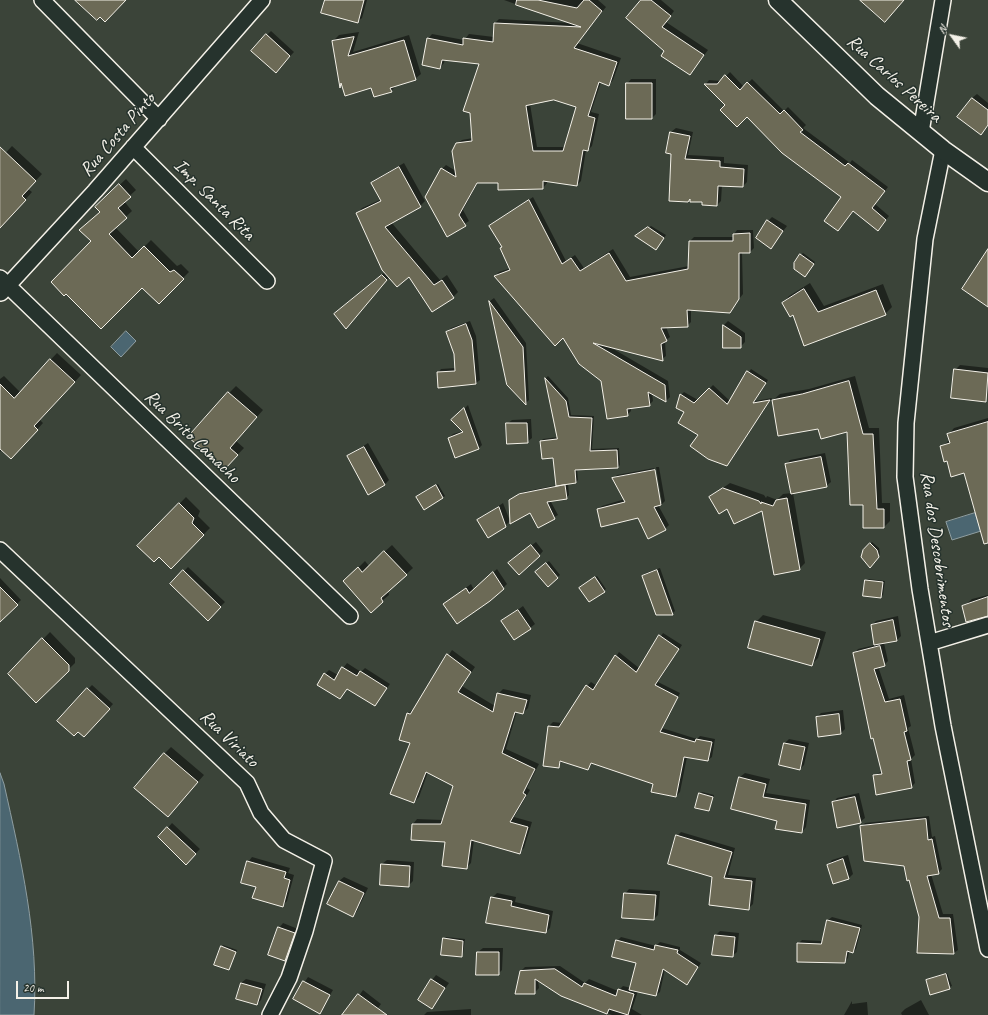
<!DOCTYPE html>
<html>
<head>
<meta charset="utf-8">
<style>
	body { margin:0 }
	#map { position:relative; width:988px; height:1015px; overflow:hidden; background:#3b4439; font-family:Caveat,sans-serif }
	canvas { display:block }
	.north { position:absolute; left:932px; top:16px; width:40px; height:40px; -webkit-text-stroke:3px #26332d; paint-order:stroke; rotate:303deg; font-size:11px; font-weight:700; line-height:16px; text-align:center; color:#f4f1e8 }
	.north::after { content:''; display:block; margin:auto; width:14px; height:18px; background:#f4f1e8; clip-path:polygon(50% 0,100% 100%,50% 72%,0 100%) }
	.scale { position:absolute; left:16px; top:981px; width:53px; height:18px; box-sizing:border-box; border:2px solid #f4f1e8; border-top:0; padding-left:5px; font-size:12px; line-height:14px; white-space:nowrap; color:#f4f1e8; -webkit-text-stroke:3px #26332d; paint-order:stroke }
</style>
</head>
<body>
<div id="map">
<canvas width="988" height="1015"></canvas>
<div class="north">N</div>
<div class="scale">20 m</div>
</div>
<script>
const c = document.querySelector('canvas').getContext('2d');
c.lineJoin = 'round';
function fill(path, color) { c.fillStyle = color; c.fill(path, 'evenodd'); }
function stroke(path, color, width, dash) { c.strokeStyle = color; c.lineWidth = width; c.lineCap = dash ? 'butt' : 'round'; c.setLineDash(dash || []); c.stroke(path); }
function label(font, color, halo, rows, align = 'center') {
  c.font = font + ' Caveat,sans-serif'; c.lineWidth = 3; c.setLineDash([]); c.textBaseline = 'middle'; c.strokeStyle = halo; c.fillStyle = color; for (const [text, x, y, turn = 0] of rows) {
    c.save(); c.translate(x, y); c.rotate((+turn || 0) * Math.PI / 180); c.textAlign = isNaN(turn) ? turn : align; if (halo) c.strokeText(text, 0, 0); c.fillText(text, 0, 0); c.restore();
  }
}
const water = new Path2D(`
	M126 331 136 341 121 357 111 347Z
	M975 513 981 531 952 540 946 522Z
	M0 773 4 784C21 860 39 937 34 1015H0Z`);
fill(water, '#4b6671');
stroke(water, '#8f9ea1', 1);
fill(new Path2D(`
	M326 0H367L362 18 357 22Z
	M504 0H598L606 7 577 43 621 58 613 80 609 85 601 82 591 112 599 114 592 146 588 150H586L581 181 577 185 547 181V183L543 188 499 182H478L463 210 469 221 447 235 442 169 446 165 456 171 457 144 462 140 473 138 481 63 445 59 444 63 440 68 428 39 432 34 464 40 469 34 494 37V24L499 19 569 23ZM554 99 577 106 565 147H537L530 104Z
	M639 0H661L674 11 666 22 708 50 690 74 666 50Z
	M271 31 294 52 280 67 267 35Z
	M359 32 353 52 409 35 421 74 415 79 397 85 391 91 372 86 342 84 340 86 333 41 339 35Z
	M730 72 744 87 752 79 784 111 788 107 806 125 803 128 850 163 852 160 888 187 875 204 889 216 881 226 854 210 842 226V197L747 116 726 105 706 84 709 80 721 81Z
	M631 79H656V114L652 118 627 84Z
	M977 94 988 103V125L985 129 972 98Z
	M676 128 693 132 688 155 724 157V163L748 165 747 182 743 186 722 185 721 201 717 205 691 197 672 154 671 132Z
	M12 146 42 174 28 189 32 192 9 218 0 222V159Z
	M404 163 425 201 420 206 391 222 440 280 447 275 458 292 453 297 409 276 389 277 350 324 340 310 385 272 357 214 362 208 382 199 373 183 378 178Z
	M126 179 136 190 124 201 132 211 115 227 139 252 151 240 177 266 181 264 189 272 159 302 80 230 100 212 96 207Z
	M533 197 566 261 575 255 584 268 613 249 630 277 689 266 690 241 694 237H734V234L737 230H753L754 248 750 252H742L743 294 729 312 691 310V322L687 326 666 327 670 337 665 341 666 356 662 359 610 347 668 381 670 397 666 401 652 393 653 401 649 405 631 407V411L627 415 602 381 563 337 495 276 499 272 511 268 503 246 491 226Z
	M772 217 787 226 771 247 768 221Z
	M651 226 666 235 656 249 638 234Z
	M803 253 815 262 806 274 801 255Z
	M810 283 824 306 883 284 892 307 885 314H793L783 303 789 296Z
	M494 298 526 343 529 400 526 403 508 385 490 301Z
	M470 321 476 336 480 380 476 383 439 387 438 373 441 369 456 368 455 354 447 332 451 328Z
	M728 321 745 333V342L740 347H724V325Z
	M57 353 81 375 40 420 43 423 17 452 2 450 0 452V379L4 376 20 392Z
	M960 365 988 368V372L973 395 955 370Z
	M751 369 768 380 755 401 772 398 727 465 700 435 685 412 681 395 684 392 698 400 713 385 730 401Z
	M548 376 568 398 571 415 594 416 592 449 619 448 620 465 618 467 577 469 578 480 576 482 568 483 569 495 566 498 550 500 558 515 538 527 530 511 513 498 523 492 557 485 554 457 541 441 543 439 558 437 546 378Z
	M855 376 869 428H879L882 503H890V521L884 527 864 504 848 430 773 400 780 394 809 389Z
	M236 386 263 410 236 441 244 448 225 468 229 393Z
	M468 405 482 445 478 449 449 438 453 434 463 431 453 420Z
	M988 418V528L964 472 948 459 941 447 950 440 949 434 954 428Z
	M531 419 532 438 527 442 507 424 512 420Z
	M368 443 389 480 384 485 348 456Z
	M825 453 831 482 826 486 793 493 805 563 799 569 763 510 727 508 710 497 730 483 764 495 766 498 767 496 777 500 783 494 792 493 786 465 790 460Z
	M656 467H659L665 501 661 505H658L669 525 665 529 638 517 598 509 602 506 625 499 614 478 617 475 654 468 660 503H662Z
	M438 484 445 496 425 508 417 497Z
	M186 497 200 511 198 516 210 528 171 567 159 556 139 546Z
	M503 503 510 521 505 526 478 520Z
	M536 542 543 551 539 556 514 559Z
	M872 542 879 548 880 554 872 564 870 544Z
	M392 545 413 568 388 591 389 595 382 601 351 575 365 561 369 566Z
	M549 561 560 575 548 585 538 570Z
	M188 567 225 602 208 619 172 584Z
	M660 568 675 611 672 614 643 576 646 573Z
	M497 569 507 584 503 588 444 604 471 584 474 590Z
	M597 576 606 589 589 601 580 588Z
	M0 578 21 600 0 621Z
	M868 579 885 581 883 595 881 597 866 581Z
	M988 595V616L963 607 972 599Z
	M523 606 535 624 530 628 503 621Z
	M763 615 826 632 818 658 811 665 756 622Z
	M898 616 901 636 897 640 884 643 888 661 884 665 878 666 889 699 904 695 911 726 908 728 915 755 911 759 915 783 911 787 874 776 882 771 854 654 858 649 875 645 872 625 876 621Z
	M50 632 75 658V663L36 701 9 674Z
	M663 633 682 645 658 682 680 693 662 728 697 739 700 736 715 739 712 757 708 760 687 757 680 792 676 796 654 783 593 762 588 769 562 761 558 767 544 765 549 726 553 722 562 723 587 686 591 682 597 686 619 652 639 668Z
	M452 650 475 667 462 686 495 706 498 694 503 689 531 695 528 708 523 713 517 711 506 749 539 764 527 788 530 790 514 817 532 822 524 848 520 852 474 840 471 863 466 868 446 841 412 839 413 824 417 819 443 820 454 785 428 772 419 797 414 802 411 743 400 739 408 713 414 709Z
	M347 663 361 672 365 668 390 684 375 705 348 688 340 698 325 674 329 670 338 675Z
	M92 685 113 704 88 732V689Z
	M843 710 845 729 841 733 817 717 821 713Z
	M789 739 809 743 804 765 800 769 785 743Z
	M171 747 204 775 168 816 164 754Z
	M745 773 770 779 766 793 810 800 806 827 802 832 778 820 740 777Z
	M702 792 714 795 708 810 700 794Z
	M859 793 865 818 860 822 833 803 837 798Z
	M929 816 932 837 935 836 942 869 938 873 931 874 943 914H953L958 950 954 953 920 916 904 865 861 827 865 823Z
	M172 823 200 849 186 863 160 837Z
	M681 832 735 848 728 875 756 878 753 904 749 908 713 876 677 836Z
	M848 855 853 874 849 878 833 883 828 865 832 860Z
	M252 857 290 868 288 873 294 875 287 901 282 906 257 886 248 862Z
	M387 860 414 862 413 881 408 886 382 864Z
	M344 877 368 888 357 911 353 916 328 904 339 881Z
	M629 889 660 891 658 915 654 919 625 894Z
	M497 893 516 897 515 902 553 911 550 928 546 932 492 898Z
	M832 917 862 925 856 949 853 952 849 951 848 958 844 962 798 944 802 940 823 941 828 920Z
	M283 923 298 929 289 955 285 959 279 928Z
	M720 931 739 933 737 952 732 956 716 935Z
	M446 937 465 939 463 954 461 956 444 939Z
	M621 937 656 946 660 942 680 947V950L701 963 687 984 665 969 660 992 656 995 638 991 632 1009 642 1015H612L561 995 538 980 539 988 534 993 521 971 525 967 560 966 585 983 589 979 618 991 623 986 631 988 637 962 617 941Z
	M223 945 237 950 229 969 222 947Z
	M483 948H503L502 970 498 974H477L478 952Z
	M947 973 952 986 931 994 927 980Z
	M436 975 449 983 432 1007V980Z
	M308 977 333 990 320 1012 294 998Z
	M246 979 266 984 261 1000 257 1004 241 983Z
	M363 990 381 1004 373 1015H346Z
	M921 1000 929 1015H902L901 1013 905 1009Z
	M852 1001V1004L867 1002 868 1015H844Z
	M471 1009V1015H424L427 1012Z`), '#0007');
const building = new Path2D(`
	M75 0H126L105 22 100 17 97 20Z
	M325 0H364L358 23 321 13Z
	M517 0H538L577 8 584 0H589L602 11 574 48 617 62 609 86 599 82 588 116 595 118 588 151 583 150 577 186 543 181V189L498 190V183H477L459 215 466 226 447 237 425 197 441 168 456 177 452 151 456 143 472 141 470 113 463 111 479 64 442 60 440 69 422 65 427 38 463 45V38L493 42 494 23 581 27 516 5ZM554 100 576 107 563 151H533L526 106Z
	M641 0H651L671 16 662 27 704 55 690 75 661 56 664 51 626 18Z
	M860 0H904L885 22Z
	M266 34 290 56 276 73 251 51Z
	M354 37 348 56 404 40 416 80 390 88 392 92 374 97 371 88 345 96 341 83 340 88 332 41Z
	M725 75 740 90 747 82 780 114 784 110 803 130 800 132 845 166 848 163 885 191 872 208 886 220 878 231 853 211 838 231 824 221 841 197 782 153 747 117 737 127 720 110 725 105 704 84H717Z
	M626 83H652V119H626Z
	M972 98 988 110V125L981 135 957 117Z
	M670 132 690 136 685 159 720 161V167L744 169 743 187 718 186 717 206 702 205V202H690V199L688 202 669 201 671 154 666 153Z
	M0 147 36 181 22 196 26 200 0 228Z
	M399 167 421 207 385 227 434 285 442 280 454 298 432 312 409 277 397 287 382 270 356 213 381 201 371 183Z
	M119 184 131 197 118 208 127 218 109 234 132 258 144 246 170 272 174 270 184 279 159 304 142 288 101 329 66 294 64 296 51 282 91 241 79 230 100 212 95 207Z
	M529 200 562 264 571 258 580 271 609 253 626 281 688 269 689 241H733V234L750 233V253H739V299L730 313 687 310 688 327 661 328 667 341 661 344 663 361 593 343 665 385 666 402 648 392 650 406 627 409 628 416 607 419 601 381 579 364 563 338 555 346 494 276 510 270 500 248 502 247 489 226Z
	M767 220 783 231 771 249 756 238Z
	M648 227 664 238 656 250 635 236Z
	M988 249V307L962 289Z
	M800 254 814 264 805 277 794 269V263Z
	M382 275 387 280 346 329 334 314Z
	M804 289 818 312 876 290 886 315 804 346 793 315 790 317 782 303Z
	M489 301 523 347 526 405 507 385Z
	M466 324 472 340 476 384 438 388 437 372 455 371 454 354 446 332Z
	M723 325 741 337V348H723Z
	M50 359 75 382 34 426 38 430 11 459 0 449V384L14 398Z
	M954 369 988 373 986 402 951 398Z
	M747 371 766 383 753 403 770 400 727 466 708 459 690 446 698 435 678 423 684 412 676 408 680 394 694 403 709 388 727 404Z
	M545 378 566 401 569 417 592 418 590 451 617 450 618 468 575 470 576 483 556 486 553 458 542 459 540 441 557 439Z
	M849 381 863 434H873L877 509H884V528H863V505H850L847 432 821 439 818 429 778 436 772 400 802 394Z
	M228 392 257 417 230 448 238 455 225 469 188 437Z
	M464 408 479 449 455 458 448 438 463 432 451 420Z
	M988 422V543L984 544 964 473 951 477 947 461 944 462 940 446 950 443 947 434Z
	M506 423H527L528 443 507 444Z
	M364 447 385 485 368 495 347 456Z
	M821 457 827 487 791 494 785 464Z
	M655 470 661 505 654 507 666 530 648 539 638 518 601 527 597 509 625 502 612 478Z
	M436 485 443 498 424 510 416 497Z
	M565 485 567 499 547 502 555 519 538 528 530 513 510 524 509 500 519 494Z
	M723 488 759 501 761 504V502L773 506 776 500 787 498 800 570 774 575 762 511 734 524 727 509 719 514 709 497Z
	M179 503 194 518 192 523 204 535 171 569 159 557 154 562 137 546Z
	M499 507 506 527 488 538 477 520Z
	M870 543 877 550 879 557 870 568 861 557 863 550Z
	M531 545 540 556 519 575 508 563Z
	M384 551 407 575 381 598 383 602 371 613 343 581 358 567 362 572Z
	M546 563 558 578 548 587 535 572Z
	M183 570 221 607 208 621 170 584Z
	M657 570 673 615H656L642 576Z
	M493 572 504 589 490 601 457 624 443 604 466 588 469 593Z
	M595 577 605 592 589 602 579 588Z
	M865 580 883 582 881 598 863 596Z
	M0 587 18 605 0 622Z
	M988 597V616L966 622 962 606Z
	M518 610 531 629 514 640 501 621Z
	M893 620 897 641 874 645 871 625Z
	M755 621 820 639 812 666 748 648Z
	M659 635 679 649 655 685 678 697 660 732 695 742 696 739 712 742 708 761 684 757 676 797 651 792 653 784 591 763 588 770 560 761 559 768 543 766 548 726 559 727 586 685 593 690 615 655 636 672Z
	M42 638 69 665V671L36 703 8 674Z
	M880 646 885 666 874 669 885 702 900 699 907 731 904 732 911 760 907 761 912 788 876 795 873 775 882 774 873 738 871 739 853 653Z
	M447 654 471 672 458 692 493 712 497 693 527 700 523 714 515 712 502 753 535 769 523 793 526 795 510 822 528 827 520 854 471 840 467 869 442 866 445 842 411 840 412 824H441L453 786 426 772 414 803 390 794 410 743 399 740 407 713 410 714Z
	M342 667 357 676 360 671 387 688 375 706 347 689 340 699 317 685 324 673 334 680Z
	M87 688 110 709 84 737 78 732 74 736 57 721Z
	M839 714 841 734 818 737 816 717Z
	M784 743 805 747 800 770 779 765Z
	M164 753 198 782 168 817 134 788Z
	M739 777 766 784 763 797 806 804 802 833 775 829 777 821 731 809Z
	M699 793 713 797 709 811 695 808Z
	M855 797 861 823 837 828 832 802Z
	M926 819 928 840 932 839 939 874 927 876 939 918H950L954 954 917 953 919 917 909 880 907 881 904 866 864 861 860 826Z
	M167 827 196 854 186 865 158 837Z
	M676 835 732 852 724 878 752 881 749 910 709 905 712 877 668 864Z
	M843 859 849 879 833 884 827 865Z
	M247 861 286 872 284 878 290 880 283 907 252 898 256 887 241 883Z
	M381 864 410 866 409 887 380 885Z
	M339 881 364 893 353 917 327 904Z
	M624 893 656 895 654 920 622 918Z
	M491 897 512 901 511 906 549 915 546 933 486 923Z
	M827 920 860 928 853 953 847 951 845 963 797 962V943L821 944Z
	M278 927 295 933 285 961 268 955Z
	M715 935 735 937 733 957 712 955Z
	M443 938 463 941 462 957 441 955Z
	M616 940 654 950 655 945 678 950 677 953 698 967 687 985 663 969 656 996 629 990 636 963 612 957Z
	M221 946 236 952 229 970 214 965Z
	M477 952H499V975H476Z
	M555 969 582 987 584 983 616 996 618 989 634 994 628 1015 609 1009 607 1014 561 996 535 979V994H515L520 971Z
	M946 974 950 989 930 995 926 980Z
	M431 979 445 988 432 1009 418 1000Z
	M303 981 330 995 320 1014 293 999Z
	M241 983 262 989 257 1005 236 999Z
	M358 994 387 1015H342Z`);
fill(building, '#6c6a56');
stroke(building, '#f4f1e8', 1);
const minor = new Path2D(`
	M42 0 159 119
	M921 132 943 0
	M133 147 267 281
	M943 150 925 239 906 423 905 477 920 589 943 726 988 949
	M0 278 350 616
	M1 293 95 191 262 0
	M0 550 247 783 261 813 284 840 324 861 305 931 289 978 270 1015
	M929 643 988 625`);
const tertiary = new Path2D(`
	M778 0 877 96 943 150 988 182`);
stroke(minor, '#f4f1e8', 18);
stroke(tertiary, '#f4f1e8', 21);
stroke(minor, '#26332d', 15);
stroke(tertiary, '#26332d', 18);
label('19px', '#f4f1e8', '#26332d', [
	["Rua Carlos Pereira",894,79,42],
	["Rua Costa Pinto",118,135,-49],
	["Imp. Santa Rita",214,200,45],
	["Rua Brito Camacho",192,437,44],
	["Rua dos Descobrimentos",937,549,82],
	["Rua Viriato",229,739,44]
]);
</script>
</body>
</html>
